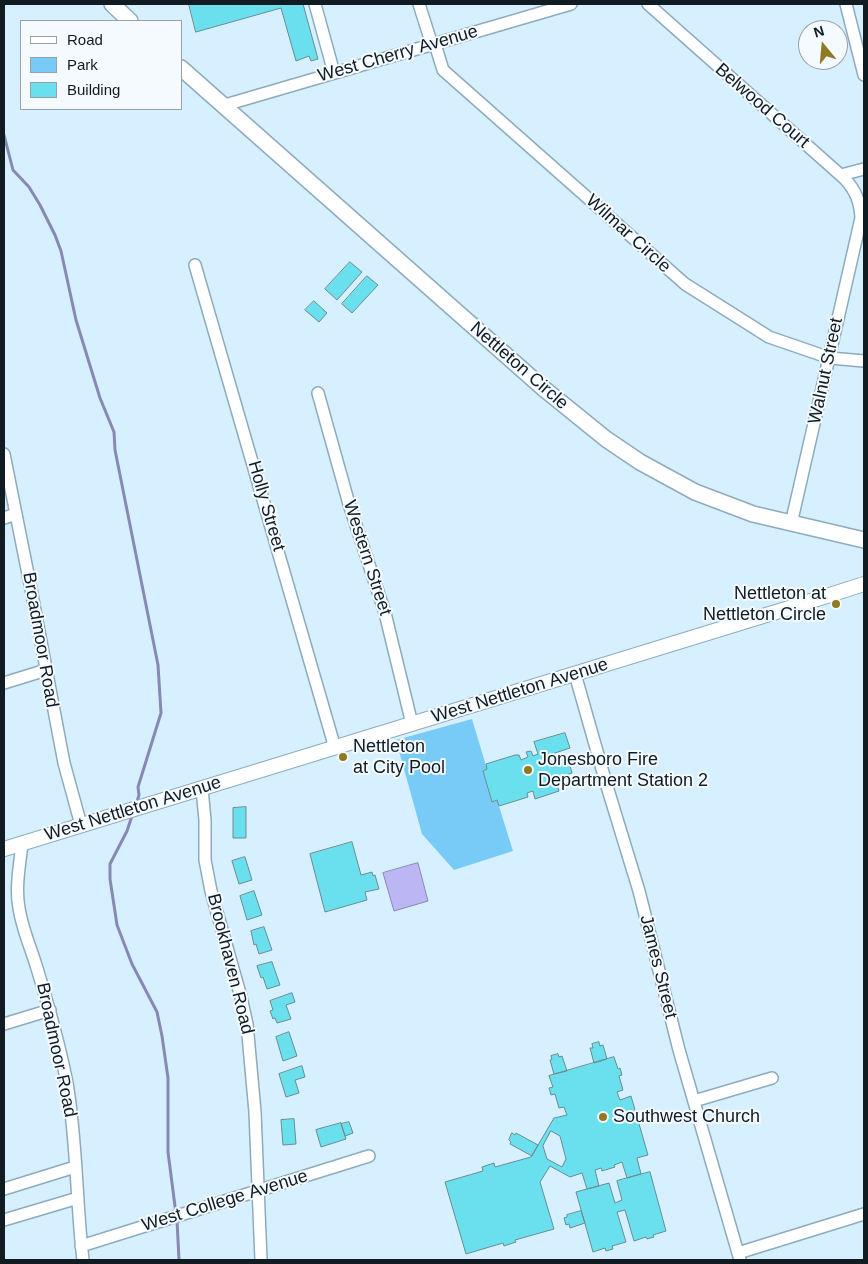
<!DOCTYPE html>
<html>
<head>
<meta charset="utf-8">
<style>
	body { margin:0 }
	#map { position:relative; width:868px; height:1264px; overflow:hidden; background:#d7f0ff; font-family:Arial,sans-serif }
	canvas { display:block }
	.frame { position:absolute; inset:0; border:5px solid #101c22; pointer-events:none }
	.legend { position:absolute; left:20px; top:20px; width:162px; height:90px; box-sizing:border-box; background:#f4fafe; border:1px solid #99a1a6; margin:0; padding:6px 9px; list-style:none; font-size:15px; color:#101c22 }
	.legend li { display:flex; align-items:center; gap:10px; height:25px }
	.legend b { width:25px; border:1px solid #99a1a6 }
	.north { position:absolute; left:798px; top:20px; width:50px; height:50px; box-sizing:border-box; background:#f4fafe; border:1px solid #99a1a6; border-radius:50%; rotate:343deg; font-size:14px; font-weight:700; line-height:20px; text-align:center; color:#101c22 }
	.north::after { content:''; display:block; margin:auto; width:18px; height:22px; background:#8e7b21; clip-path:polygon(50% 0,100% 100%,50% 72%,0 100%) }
</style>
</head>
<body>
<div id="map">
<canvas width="868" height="1264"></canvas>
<div class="frame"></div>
<ul class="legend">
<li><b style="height:6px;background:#fff"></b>Road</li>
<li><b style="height:14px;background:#79cbf7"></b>Park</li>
<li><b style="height:14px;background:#6ae0ef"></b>Building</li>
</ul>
<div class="north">N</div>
</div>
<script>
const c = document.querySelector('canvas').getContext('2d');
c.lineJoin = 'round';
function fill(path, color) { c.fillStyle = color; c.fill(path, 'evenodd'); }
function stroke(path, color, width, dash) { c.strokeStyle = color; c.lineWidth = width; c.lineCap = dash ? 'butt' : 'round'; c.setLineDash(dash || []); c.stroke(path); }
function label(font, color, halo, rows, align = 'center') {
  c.font = font + ' Arial,sans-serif'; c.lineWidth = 4; c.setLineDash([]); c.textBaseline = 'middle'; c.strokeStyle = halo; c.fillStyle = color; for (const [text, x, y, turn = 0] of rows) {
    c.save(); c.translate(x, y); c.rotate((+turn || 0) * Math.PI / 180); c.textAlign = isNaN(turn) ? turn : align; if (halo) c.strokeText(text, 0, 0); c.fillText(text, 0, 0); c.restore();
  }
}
fill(new Path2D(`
	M472 719 487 769 483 771 492 801 497 800 513 851 454 870 422 834 396 740Z`), '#79cbf7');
const water = new Path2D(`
	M418 863 428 901 394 911 383 873Z`);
fill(water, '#bcb6f4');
stroke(water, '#8888b5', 1);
stroke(new Path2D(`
	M4 135 13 170 29 187 40 205 55 235 61 251 76 320 100 398 114 432 115 450 158 665 161 713 138 787 139 795 136 805
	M133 813 127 831 110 864V879L117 925 132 964 157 1012 162 1036 168 1078V1152L176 1214
	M177 1220 179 1260`), '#8888b5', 3);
const building = new Path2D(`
	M189 4H303L318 59 311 61 309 56 296 61 281 8 196 32Z
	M350 262 362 272 337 300 325 289Z
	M367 276 378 285 352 313 342 304Z
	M314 301 327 313 319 322 305 310Z
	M565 733 570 748 549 755 552 764 568 758 572 773 555 779 559 791 535 799 533 791 527 793 528 797 499 806 497 800 492 802 483 771 487 769 486 764 515 755H519L521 760 528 757 526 752 531 751 533 756 538 754 534 742Z
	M246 807V838H233V808Z
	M352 842 361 875 372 872 373 876 375 875 379 889 365 892 367 900 325 912 310 854Z
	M245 857 252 880 239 884 232 861Z
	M254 891 262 915 247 920 240 896Z
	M264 927 272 950 259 954 256 944 254 945 251 931Z
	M272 962 280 985 267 989 263 977 261 978 257 966Z
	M292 993 295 1002 286 1005 291 1019 277 1023 275 1018 273 1019 270 1011 273 1010 270 1001Z
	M289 1032 297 1056 283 1061 276 1037Z
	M599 1042 600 1046 603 1045 607 1059 594 1063 590 1048H593L592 1044Z
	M558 1054 559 1057 562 1056 567 1071 554 1074 550 1060 552 1059 551 1056Z
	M614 1057 618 1069 620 1068 622 1075 619 1076 623 1090 617 1092 620 1100 631 1096 648 1155 637 1158 641 1174 627 1178 622 1162 614 1165 615 1167 602 1171 601 1168 595 1170 599 1186 587 1189 582 1173 570 1177 550 1166 540 1182 554 1229 515 1240 516 1242 504 1246 503 1243 466 1254 445 1182 483 1171 482 1167 494 1163 495 1167 531 1157 554 1118 567 1115 564 1107 559 1108 555 1094 551 1095 549 1088 553 1087 549 1076ZM551 1131 560 1136 566 1159 562 1167 547 1159 543 1146Z
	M302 1066 305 1077 295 1080 299 1093 286 1097 279 1074Z
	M294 1119 296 1144 283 1145 281 1120Z
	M349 1122 353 1133 345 1136 341 1124Z
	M341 1123 346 1139 321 1147 316 1130Z
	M512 1133 515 1135 516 1133 538 1145 532 1156 510 1144 511 1142 509 1140Z
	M650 1172 666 1231 653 1235 654 1237 647 1239 646 1237 634 1241 625 1210 617 1212 626 1242 612 1246 613 1249 606 1251 605 1248 593 1252 576 1192 609 1183 615 1203 622 1200 617 1181Z
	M581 1211 585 1223 570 1228 569 1224 566 1225 564 1218 567 1217V1215Z`);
fill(building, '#6ae0ef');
stroke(building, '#688c91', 1);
const minor = new Path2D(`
	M315 4 334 73
	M419 4 432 45
	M648 4 845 179C856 191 860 202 861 218L791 524
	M846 4 864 75
	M435 44 443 70 685 284 769 337 830 358 864 361
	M225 105 571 4
	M841 175 864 169
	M195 265 335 748
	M318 393 349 504 385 613 412 724
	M4 454 31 589 64 763 81 825
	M4 518 16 514
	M575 674 606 783 639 891 679 1050 740 1260
	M4 683 46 670
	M202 789 205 820V860L211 891 241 997 247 1024 255 1112 261 1260
	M22 843C20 864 15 887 19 908 22 928 30 946 36 965 48 1004 59 1043 67 1083 77 1141 76 1201 83 1260
	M4 1024 50 1010
	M694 1101 772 1078
	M4 1189 75 1167
	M4 1220 78 1198
	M81 1246 369 1156
	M738 1253 864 1214`);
const tertiary = new Path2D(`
	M4 849 789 608 864 584`);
const secondary = new Path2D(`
	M112 4 130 21
	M181 68 543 388 606 439 640 462 695 492 753 514 864 540`);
stroke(minor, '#8eabbd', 14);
stroke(tertiary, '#8eabbd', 16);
stroke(secondary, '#8eabbd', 18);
stroke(minor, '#fff', 11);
stroke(tertiary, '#fff', 14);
stroke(secondary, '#fff', 15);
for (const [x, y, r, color] of [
	[836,604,5,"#8e7b21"],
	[343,757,5,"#8e7b21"],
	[528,770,5,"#8e7b21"],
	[603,1117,5,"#8e7b21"]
]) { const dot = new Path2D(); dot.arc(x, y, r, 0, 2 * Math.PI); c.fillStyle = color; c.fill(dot); stroke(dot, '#f4fafe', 2); }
label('18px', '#101c22', '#f4fafe', [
	["West Cherry Avenue",398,54,-16],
	["Belwood Court",762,106,41],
	["Wilmar Circle",628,234,42],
	["Nettleton Circle",519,366,41],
	["Walnut Street",826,371,-78],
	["Holly Street",266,506,74],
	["Western Street",367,558,72],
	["Broadmoor Road",40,640,80],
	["West Nettleton Avenue",520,691,-17],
	["West Nettleton Avenue",133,809,-17],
	["Brookhaven Road",230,964,76],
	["James Street",658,967,76],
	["Broadmoor Road",56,1050,78],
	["West College Avenue",225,1201,-17]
]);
label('18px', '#101c22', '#f4fafe', [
	["Nettleton at",826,594,"right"],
	["Nettleton Circle",826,615,"right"],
	["Nettleton",353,747],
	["at City Pool",353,768],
	["Jonesboro Fire",538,760],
	["Department Station 2",538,781],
	["Southwest Church",613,1117]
], 'left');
</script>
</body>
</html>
